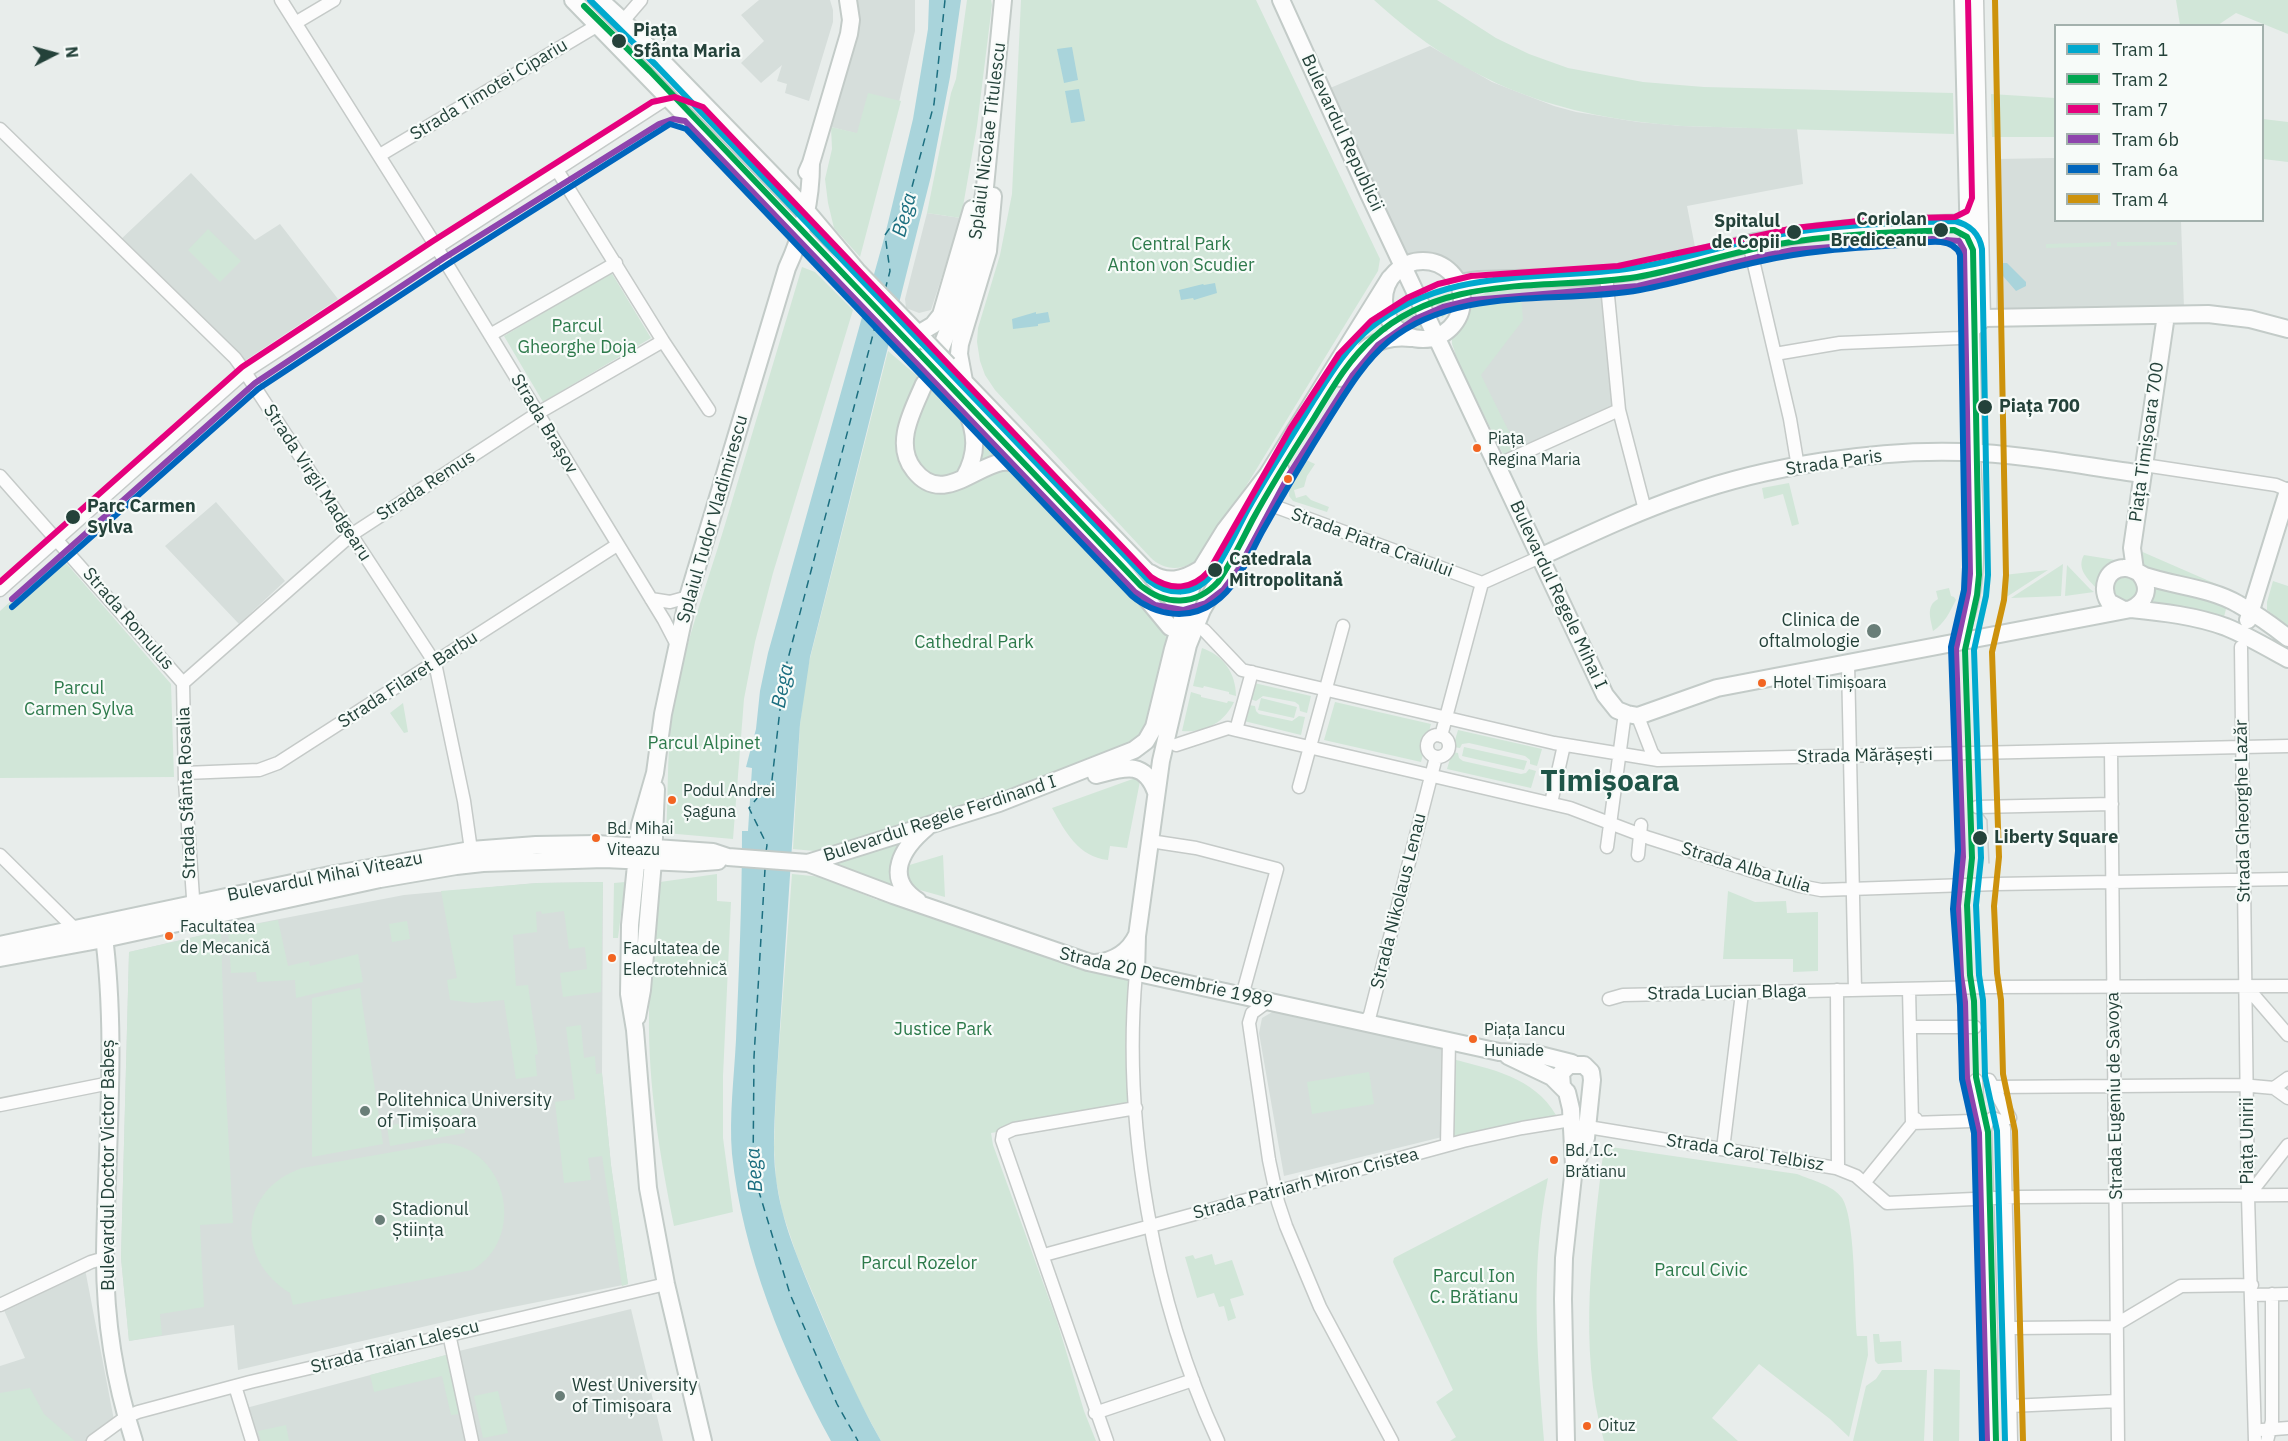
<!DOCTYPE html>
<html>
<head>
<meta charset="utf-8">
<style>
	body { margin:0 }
	#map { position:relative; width:2288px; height:1441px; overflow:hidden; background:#e8edeb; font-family:"IBM Plex Sans",sans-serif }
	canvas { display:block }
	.legend { position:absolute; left:2054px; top:24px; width:210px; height:198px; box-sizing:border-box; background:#f7fbf9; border:2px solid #a3b1ad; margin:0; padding:8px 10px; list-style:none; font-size:18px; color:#24423a }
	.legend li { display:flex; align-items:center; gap:12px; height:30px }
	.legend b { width:30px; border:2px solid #a3b1ad }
	.north { position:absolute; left:24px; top:24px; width:60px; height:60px; -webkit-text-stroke:4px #f7fbf9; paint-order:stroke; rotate:84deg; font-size:16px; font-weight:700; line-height:24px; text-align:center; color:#24423a }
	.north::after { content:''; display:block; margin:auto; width:21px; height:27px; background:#24423a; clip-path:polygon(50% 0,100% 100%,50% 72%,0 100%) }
</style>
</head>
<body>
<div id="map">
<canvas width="2288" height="1441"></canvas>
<ul class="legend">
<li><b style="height:8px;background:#00a9ce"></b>Tram 1</li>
<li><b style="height:8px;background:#00a651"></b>Tram 2</li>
<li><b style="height:8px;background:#e5007d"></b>Tram 7</li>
<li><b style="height:8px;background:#8e44ad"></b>Tram 6b</li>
<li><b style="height:8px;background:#0065bd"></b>Tram 6a</li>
<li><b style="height:8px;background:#cd920c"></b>Tram 4</li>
</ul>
<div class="north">N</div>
</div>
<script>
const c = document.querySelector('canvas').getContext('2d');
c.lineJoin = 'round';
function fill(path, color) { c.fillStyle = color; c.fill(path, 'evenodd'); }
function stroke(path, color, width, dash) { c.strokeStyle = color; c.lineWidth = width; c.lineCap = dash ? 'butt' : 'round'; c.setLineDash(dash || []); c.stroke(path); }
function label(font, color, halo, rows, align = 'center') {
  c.font = font + ' "IBM Plex Sans",sans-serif'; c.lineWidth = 4.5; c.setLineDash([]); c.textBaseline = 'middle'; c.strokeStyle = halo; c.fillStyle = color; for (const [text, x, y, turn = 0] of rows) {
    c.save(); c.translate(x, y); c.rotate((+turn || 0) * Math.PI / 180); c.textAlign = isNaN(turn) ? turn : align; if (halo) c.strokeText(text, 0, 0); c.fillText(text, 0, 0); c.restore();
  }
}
fill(new Path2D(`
	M759 0H830L833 10V22L809 101 785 93 787 84 777 81 782 65 761 83 741 63 764 41 741 15Z
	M855 0H915V31L890 142 831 127 857 34 859 21Z
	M1430 46 1492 82 1554 106 1576 112 1638 122 1682 126 1797 129 1803 184 1687 206 1696 252 1658 263 1456 278 1446 268 1434 262 1420 261 1404 266 1323 91Z
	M2055 158 2056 220 2181 221 2184 308 1996 312V159Z
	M191 173 255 240 280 224 338 299 243 362 118 242Z
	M927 213 961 218 931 310 919 313 906 308 905 299Z
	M1603 279 1616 407 1506 460 1455 354 1452 335 1456 324 1465 307 1474 299 1500 286Z
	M216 502 285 581 239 624 165 546Z
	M603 882 602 1073 611 1165 628 1284 478 1314 238 1370 234 1325 129 1341 121 1258 129 952 228 929 404 895 536 883Z
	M1274 1011 1444 1048 1442 1137 1284 1176 1259 1033 1262 1018Z
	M85 1269 114 1420 86 1441H0V1366L25 1358 3 1308Z
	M631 1309 663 1441H477L459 1351Z
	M446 1355 466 1441H257L246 1408Z`), '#d6dedb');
fill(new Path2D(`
	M967 0H991L992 5 977 126 961 218 927 213 951 93 956 79Z
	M1021 0H1256L1380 259 1378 271 1205 553C1189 570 1167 574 1150 557L995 390 985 375 980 361 977 342 978 328 1000 255 1012 194Z
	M1374 0H1437L1496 38 1529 54 1568 68 1643 82 1704 87 1953 93 1954 134 1682 126C1558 117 1467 85 1374 0Z
	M2176 0H2288V34L2236 13 2218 25H2180Z
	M868 93 901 101 860 257 834 228 828 203 825 179 832 149 831 127 857 133Z
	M1991 94 2055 98V137H1992Z
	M2263 119 2288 122V162L2263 159Z
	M208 229 241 261 220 282 188 250Z
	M2111 242V246L2046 248V244Z
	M2117 242H2177V245L2117 246Z
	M802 267 815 272 853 310 773 573 755 642 744 699 733 839 666 833C669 787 666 743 675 698 686 640 707 584 724 528 750 441 776 354 802 267Z
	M611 272 651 338 543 402 504 336Z
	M1520 284 1523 320 1481 375 1519 452 1505 458 1460 366 1452 344V335L1465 307 1474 299 1500 286Z
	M1449 293C1452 303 1451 312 1442 318L1434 299Z
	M1410 309 1424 331C1411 332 1402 326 1395 317Z
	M888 351 1032 474 1170 633 1154 727 1116 766 825 852 793 849 800 724 806 674Z
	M1304 459 1315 464 1307 476 1304 487 1294 490 1296 498 1306 495 1311 500 1329 507 1327 512 1293 501 1289 496V486Z
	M1789 483 1799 524 1792 526 1783 494 1764 499 1762 488Z
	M2138 550 2239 594 2237 599 2144 571Z
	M2084 555 2115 560 2114 565 2104 573 2097 589C2088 579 2076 569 2084 555Z
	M60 556 171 684 174 777 0 778V611Z
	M2063 564 2061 596 2011 598Z
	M2067 565 2090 589 2094 592 2065 596Z
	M2048 570 2005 598 2004 575Z
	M2121 572 2140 580 2138 601 2116 603 2109 584Z
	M2273 581 2288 586V626L2267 610V602Z
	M2149 582 2227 605 2223 621 2144 606Z
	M1949 588 1951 596 1954 597 1956 600C1949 613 1945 623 1933 631 1931 620 1925 606 1938 599L1936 591Z
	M1202 648C1223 655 1236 673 1236 696L1229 694V692L1204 686 1203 688 1193 686Z
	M1254 683 1311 696 1307 713 1300 711 1299 705 1295 702 1263 696 1256 701 1250 699Z
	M1191 692 1201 695V697L1227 703 1228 701 1234 702C1224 723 1205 733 1182 731Z
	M1261 698 1297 707 1294 718 1258 710Z
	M1335 702 1431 724 1421 762 1324 740Z
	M403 703 408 732 404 733 390 713Z
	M1248 705 1255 706 1256 711 1259 714 1292 721 1299 716 1305 717 1301 735 1244 721Z
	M1458 730 1542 749 1537 766 1530 764V760L1525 756 1469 743 1462 744 1460 748 1453 747Z
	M1464 747 1527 761 1524 770 1462 756Z
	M1452 752 1458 753 1459 758 1463 761 1521 774 1526 773 1529 769 1536 771 1531 788 1447 769Z
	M1141 776 1127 848 1110 846 1108 860C1078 857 1065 831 1052 808Z
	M908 838 894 854 896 888 823 864Z
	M943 855 945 897 909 887 906 866Z
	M717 874V901L731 902 723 1076V1138L733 1212 674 1226C660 1156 648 1086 649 1014 649 970 656 926 660 882Z
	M792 874 822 877 877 900 893 895 1133 973 1136 1108 991 1133 993 1145 1057 1321 1084 1411 1096 1441H881L854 1391 797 1256 782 1211 776 1180 774 1147 776 1087Z
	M603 882 601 992 563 997 560 973 587 969 585 947 569 949 564 911 542 914 541 911 536 912 537 932 513 935 516 986 528 985 538 1054 535 1055 537 1076 516 1079 504 1000 474 1003 450 1000 447 980 457 978 441 891 538 883Z
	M625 882 618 938H613L614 883Z
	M1728 891 1755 902 1786 901 1787 913 1818 912V971L1793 972V959H1723Z
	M278 920 288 966 309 961 310 966 358 954 363 982 296 998 295 980 257 982 256 972 231 973 228 929Z
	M407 921 410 939 392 942 389 924Z
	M221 931 225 1073 233 1223 200 1225 204 1307 160 1314 162 1335 129 1341 121 1258 129 952Z
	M360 988 383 1144 312 1157V998Z
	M581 1025 584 1058 595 1056 596 1074 602 1073 611 1165 628 1284 622 1286 602 1156 588 1158 591 1180 564 1183 555 1102 575 1099 566 1027Z
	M1452 1059C1491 1069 1534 1077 1556 1115L1550 1119 1451 1141Z
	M1369 1072 1374 1104 1312 1114 1307 1082Z
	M460 1104 465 1133 390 1146 387 1126 432 1118 430 1110Z
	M444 1143C508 1148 527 1239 472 1270L293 1305 290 1293C235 1259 239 1190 302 1168Z
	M1604 1146 1797 1174C1811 1180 1833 1185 1842 1198 1856 1220 1854 1306 1857 1336H1867L1868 1355 1849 1437 1830 1419 1759 1364 1712 1418 1738 1441H1604C1577 1348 1593 1240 1604 1146Z
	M1548 1178C1530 1268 1537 1350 1544 1441H1450L1456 1437 1436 1402 1453 1390 1393 1262 1394 1258Z
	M1212 1254 1215 1265 1232 1260 1244 1295 1230 1299 1236 1318 1228 1321 1224 1306 1219 1307 1214 1293 1197 1298 1185 1257 1193 1255 1195 1259Z
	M1873 1334H1879L1880 1342 1901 1341 1902 1362 1878 1364 1875 1361Z
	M446 1355 460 1414 451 1415 442 1376 374 1392 370 1375Z
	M1934 1369 1960 1370 1959 1441H1933Z
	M1882 1370H1927L1924 1441H1853L1866 1386 1876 1379Z
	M30 1388 44 1414 75 1441H0V1393Z
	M498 1391 508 1433 483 1438 474 1396Z
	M286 1425 289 1441H261L258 1431Z`), '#d1e6d8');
fill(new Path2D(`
	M929 0H961L950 77 931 176 810 657 800 724 776 1087C775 1117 772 1148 776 1178 781 1221 799 1261 815 1300 835 1348 855 1395 881 1441H831C784 1355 742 1252 732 1154 729 1117 734 1078 736 1040 739 971 742 901 742 831H748L752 768 746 767 756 729 760 691 768 653 885 235 913 119 928 29Z
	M1072 47 1078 80 1064 83 1057 49Z
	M1079 89 1085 121 1071 123 1065 91Z
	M1998 263H2007L2026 282V286L2016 291 2003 276 1998 274Z
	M1215 283 1217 293 1194 300 1193 298 1181 300 1179 290 1203 284 1204 285Z
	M1036 312V314L1048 312 1050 322 1038 324V326L1013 329 1012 319Z`), '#a9d4db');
stroke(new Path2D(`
	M885 290 890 271 885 235 908 202 934 104 945 0
	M766 852 767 845 749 808 772 780 784 674 876 323
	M765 869 754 1057 753 1172 790 1294 837 1404 858 1441`), '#1c6f80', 1.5, [8, 6]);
const street = new Path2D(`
	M281 0 434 243 664 620 677 645
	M1977 0 1984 318
	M623 21 641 0
	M297 22 334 0
	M0 129 235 358 245 372 435 663 464 801 471 850
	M380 155 598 25
	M557 170 663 341 709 410
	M1749 243 1790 419 1798 467
	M1606 275 1619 410 1645 510
	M490 335 616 263
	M1775 354 1840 343 1960 338 1971 330
	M1497 465 1619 410
	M2144 465 2276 485 2288 490
	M0 476 183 683
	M1263 502 1482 583
	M1482 583 1540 557
	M0 590 245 372 669 97
	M651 599 670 602 688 597
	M1204 630 1242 670 1554 743 1658 760 2288 746
	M1954 644C1988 602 1975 506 1974 452
	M2241 647 2248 1196 2255 1441
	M1848 663 1855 990
	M183 683 351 535 538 413 663 341
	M183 683 185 782 194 912
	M1640 722 1652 753 1658 760
	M1236 730 1252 672
	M1427 746a11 11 0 1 1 22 0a11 11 0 1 1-22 0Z
	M1441 736 1482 583
	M1176 745 1228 728 1236 730 1570 808 1649 838 1800 886 1821 890 1996 884 2288 879
	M2111 750 2118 1441
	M185 773 259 770 278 763 617 545
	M1299 787 1343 626
	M1551 803 1564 745
	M1977 807 2112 804
	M1150 841 1196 848 1277 869 1242 996
	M1607 847 1624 720
	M0 855 74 928
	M1638 855 1641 825
	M1136 973C1122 1124 1154 1303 1218 1441
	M2244 984 2288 1035
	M1909 989 1912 1123 1972 1121
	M1837 990 1838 1168
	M1609 999 1623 995 1988 987 2288 986
	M1267 1002 1252 1013 1249 1023 1269 1160 1278 1202 1286 1226 1320 1307 1392 1441
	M1364 1023 1370 1015 1436 757
	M1910 1027H1975
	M2288 1078 2274 1088 2288 1098
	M1976 1080 1978 1121
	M1989 1080 2010 1118
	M1993 1087 2241 1085 2274 1088
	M0 1105 110 1083
	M1588 1127 1836 1168 1856 1176 1887 1203 2017 1197 2288 1195
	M1447 1145 1449 1041
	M1723 1149 1742 993
	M1864 1183 1916 1119
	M2248 1196 2288 1145
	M1044 1255 1463 1141 1522 1128 1571 1120
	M2252 1295 2288 1294
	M0 1305 91 1262 105 1258
	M2117 1324 2181 1286 2252 1285
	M2013 1328 2117 1327
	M449 1334 472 1441
	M235 1386 252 1441
	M2010 1406 2117 1401
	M1095 1413 1193 1380
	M2262 1430 2288 1428
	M93 1441 126 1417 138 1412 250 1382 666 1284
	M1107 1441 1002 1140 1003 1134 1014 1129 1136 1108
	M1989 1441 1991 1337 1985 1129 1987 1122 1993 1118 2001 1121 2004 1128 2011 1441
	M2267 1441 2272 1421V1294`);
const secondary = new Path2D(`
	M573 0 921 358
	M600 0 623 21 798 201 857 271 926 342
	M1281 0 1368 192 1605 695 1617 710 1627 714 1638 716 1717 688 2131 609C2162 612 2196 616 2226 627 2248 636 2268 648 2288 659
	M1963 0 1974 452
	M807 172 811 163 849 34 851 20 848 0
	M1384 300a39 39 0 1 1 78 0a39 39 0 1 1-78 0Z
	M1459 283 1479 280 1583 277 1637 271 1755 242 1817 232 1879 226 1968 223
	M1971 330 1984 318 2208 314 2250 319 2288 329
	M918 334 933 325 941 315 972 209
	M941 348 961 297 978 233 985 187 1003 0
	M948 365 1179 605 1187 617
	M1340 378C1358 352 1376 334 1411 338
	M943 380 1117 563 1170 627 1180 630 1189 628
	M964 381 959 354 960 344 988 251 993 196
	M924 384C913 410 893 444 914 470 941 505 972 468 1002 462 1009 461 1017 463 1024 466
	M964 478C978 453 977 433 965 407
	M1540 557C1588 535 1636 512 1686 495 1767 466 1877 449 1963 452 2023 454 2083 466 2143 474
	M2135 570 2132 548 2166 315
	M1150 573C1167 584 1183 580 1199 570
	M2131 609C2146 602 2151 588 2140 574
	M2124 610 2109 602C2101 589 2105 569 2124 568 2132 567 2138 573 2145 576 2175 586 2211 588 2238 604 2256 614 2273 626 2288 638
	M2248 620 2288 491
	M1096 775C1123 768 1144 759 1156 792
	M808 863 999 803 1134 750 1146 741 1154 727 1173 649 1193 582 1225 530 1268 474 1390 278
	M918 901C882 878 903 847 927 827
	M103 929C118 1038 106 1148 105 1257 105 1319 115 1383 134 1441
	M0 945 330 875 471 850 536 845 597 844 713 852 728 857 808 863 893 895 1088 962 1499 1052 1536 1054 1572 1063
	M0 958 104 939 380 879 456 866 483 863 604 859 691 863 718 861
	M1096 963C1115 961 1129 952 1137 935
	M1136 973 1137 936 1161 761 1188 645 1202 610 1281 471
	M637 1017 642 990 653 861 656 789
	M1508 1056 1552 1077 1565 1090
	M1562 1087 1561 1073 1569 1065H1584L1591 1072 1592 1080 1586 1138 1576 1164
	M703 1441 666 1284 648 1188 635 1030 629 994 630 925 640 825 655 773 663 714 688 597 787 268C803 233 811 201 811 163
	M1566 1441 1563 1299 1564 1258 1574 1167 1571 1109 1567 1092`);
stroke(street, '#c5cac8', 15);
stroke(secondary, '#c3cbc8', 20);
stroke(street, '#fcfcfc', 12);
stroke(secondary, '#fcfcfc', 16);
stroke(new Path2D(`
	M1979 809 1987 820 1989 863`), '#c9cdcc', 1.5);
const secondaryBridge = new Path2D(`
	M926 342 948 365
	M921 358 943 380`);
stroke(secondaryBridge, '#c3cbc8', 20, []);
stroke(secondaryBridge, '#fcfcfc', 16);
stroke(new Path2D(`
	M590 0 656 65 1148 580C1169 596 1193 596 1211 576 1226 555 1236 531 1248 509 1269 472 1292 436 1314 400 1330 375 1346 348 1369 329 1446 265 1541 282 1633 268 1680 261 1724 245 1770 236 1831 225 1893 223 1955 221 1970 225 1979 233 1982 249L1988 575 1986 596 1974 650 1981 858 1976 905 1979 975 1983 1000 1985 1076 1997 1131 2005 1441`), '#00a9ce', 6);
stroke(new Path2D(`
	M584 6 650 71 1141 586C1166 606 1196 606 1218 582 1232 562 1242 540 1253 519 1272 484 1293 451 1314 418 1331 390 1348 360 1373 338 1445 272 1548 291 1637 277 1683 269 1727 253 1773 245 1833 234 1894 232 1954 230L1967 237 1973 250 1979 575 1977 595 1965 650 1972 858 1967 905 1970 975 1974 1001 1976 1077 1988 1132 1996 1441`), '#00a651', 6);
stroke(new Path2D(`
	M0 582 242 367 433 241 652 102 675 97 703 107 1151 577C1171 591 1192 590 1209 571L1290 429 1339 354 1371 321 1407 298 1438 284 1471 276 1618 266 1794 228 1878 219 1955 217 1967 211 1972 198 1968 0`), '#e5007d', 6);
stroke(new Path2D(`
	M12 599 255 383 444 258 659 124 673 119 685 121 1135 592 1155 605 1183 610 1206 603 1223 590 1238 570 1290 473 1352 376 1378 345 1415 319 1443 307 1472 300 1638 286 1758 257 1793 250 1932 239 1959 241 1964 250 1970 574 1968 593 1956 649 1963 857 1958 906 1961 976 1965 1002 1967 1078 1979 1133 1987 1441`), '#8e44ad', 6);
stroke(new Path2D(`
	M12 607 258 389 448 264 670 124 686 129 1132 596C1156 616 1189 621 1215 602 1238 586 1249 556 1262 532 1284 493 1307 454 1331 416 1348 389 1365 361 1389 341 1459 284 1558 305 1640 290 1680 283 1718 270 1757 262 1804 251 1853 248 1901 245 1918 244 1953 234 1960 255L1965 567 1964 590 1951 647 1958 851 1953 909 1960 1005 1962 1079 1974 1133 1982 1441`), '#0065bd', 6);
stroke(new Path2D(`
	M1995 0 2006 575 2004 600 1992 652 1999 857 1994 906 1997 973 2001 1000 2003 1074 2015 1131 2023 1441`), '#cd920c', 6);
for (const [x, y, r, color] of [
	[619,41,8,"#24423a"],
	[1941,230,8,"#24423a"],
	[1794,232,8,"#24423a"],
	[1985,407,8,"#24423a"],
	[1477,448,5,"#f26522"],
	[1288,479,5,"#f26522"],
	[73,517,8,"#24423a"],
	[1215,570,8,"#24423a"],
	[1874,631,8,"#697e78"],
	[1762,683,5,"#f26522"],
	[672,800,5,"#f26522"],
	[596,838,5,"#f26522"],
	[1980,838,8,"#24423a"],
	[169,936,5,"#f26522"],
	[612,958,5,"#f26522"],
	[1473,1039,5,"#f26522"],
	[365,1111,6,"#697e78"],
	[1554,1160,5,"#f26522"],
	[380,1220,6,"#697e78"],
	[560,1396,6,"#697e78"],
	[1587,1426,5,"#f26522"]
]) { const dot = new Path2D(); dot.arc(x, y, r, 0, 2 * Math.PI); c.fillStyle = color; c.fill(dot); stroke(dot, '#f7fbf9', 2); }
label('16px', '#24423a', '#f7fbf9', [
	["Piața",1488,439],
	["Regina Maria",1488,460],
	["Hotel Timișoara",1773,683],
	["Podul Andrei",683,791],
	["Șaguna",683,812],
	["Bd. Mihai",607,829],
	["Viteazu",607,850],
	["Facultatea",180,927],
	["de Mecanică",180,948],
	["Facultatea de",623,949],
	["Electrotehnică",623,970],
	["Piața Iancu",1484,1030],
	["Huniade",1484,1051],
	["Bd. I.C.",1565,1151],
	["Brătianu",1565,1172],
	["Oituz",1598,1426]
], 'left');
label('bold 18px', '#24423a', '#f7fbf9', [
	["Piața",633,31],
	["Sfânta Maria",633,52],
	["Coriolan",1927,220,"right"],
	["Brediceanu",1927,241,"right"],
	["Spitalul",1780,222,"right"],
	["de Copii",1780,243,"right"],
	["Piața 700",1999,407],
	["Parc Carmen",87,507],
	["Sylva",87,528],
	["Catedrala",1229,560],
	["Mitropolitană",1229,581],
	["Liberty Square",1994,838]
], 'left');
label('18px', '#24423a', '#f7fbf9', [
	["Strada Timotei Cipariu",489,90,-31],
	["Bulevardul Republicii",1342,133,65],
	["Splaiul Nicolae Titulescu",988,141,-83],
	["Strada Brașov",544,424,59],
	["Piața Timișoara 700",2147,442,-82],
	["Strada Paris",1834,463,-8],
	["Strada Virgil Madgearu",317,483,57],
	["Strada Remus",426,486,-33],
	["Splaiul Tudor Vladimirescu",713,519,-74],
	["Strada Piatra Craiului",1372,543,20],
	["Bulevardul Regele Mihai I",1558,595,65],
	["Strada Romulus",128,619,49],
	["Strada Filaret Barbu",408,680,-33],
	["Strada Mărășești",1865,756,-1],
	["Strada Sfânta Rosalia",187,793,-92],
	["Strada Gheorghe Lazăr",2243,811,-91],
	["Bulevardul Regele Ferdinand I",940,819,-18],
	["Strada Alba Iulia",1746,868,17],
	["Bulevardul Mihai Viteazu",325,877,-11],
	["Strada Nikolaus Lenau",1399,901,-76],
	["Strada 20 Decembrie 1989",1166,978,13],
	["Strada Lucian Blaga",1727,993,-1],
	["Strada Eugeniu de Savoya",2115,1096,-91],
	["Piața Unirii",2248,1141,-90],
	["Strada Carol Telbisz",1745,1153,9],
	["Bulevardul Doctor Victor Babeș",109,1165,-90],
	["Strada Patriarh Miron Cristea",1306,1184,-15],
	["Strada Traian Lalescu",395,1347,-14]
]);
label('18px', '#2d7a4b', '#f7fbf9', [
	["Central Park",1181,245],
	["Anton von Scudier",1181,266],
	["Parcul",577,327],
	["Gheorghe Doja",577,348],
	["Cathedral Park",974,643],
	["Parcul",79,689],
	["Carmen Sylva",79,710],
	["Parcul Alpinet",704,744],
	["Justice Park",943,1030],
	["Parcul Rozelor",919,1264],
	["Parcul Civic",1701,1271],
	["Parcul Ion",1474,1277],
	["C. Brătianu",1474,1298]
]);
label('18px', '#24423a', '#f7fbf9', [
	["Clinica de",1860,621,"right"],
	["oftalmologie",1860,642,"right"],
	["Politehnica University",377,1101],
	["of Timișoara",377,1122],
	["Stadionul",392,1210],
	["Știința",392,1231],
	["West University",572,1386],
	["of Timișoara",572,1407]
], 'left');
label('italic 20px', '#1c6f80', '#f7fbf9', [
	["Bega",905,215,-75],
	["Bega",783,686,-79],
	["Bega",755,1170,-94]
]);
label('bold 30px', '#1f5548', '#f7fbf9', [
	["Timișoara",1610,782]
]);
</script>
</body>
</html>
